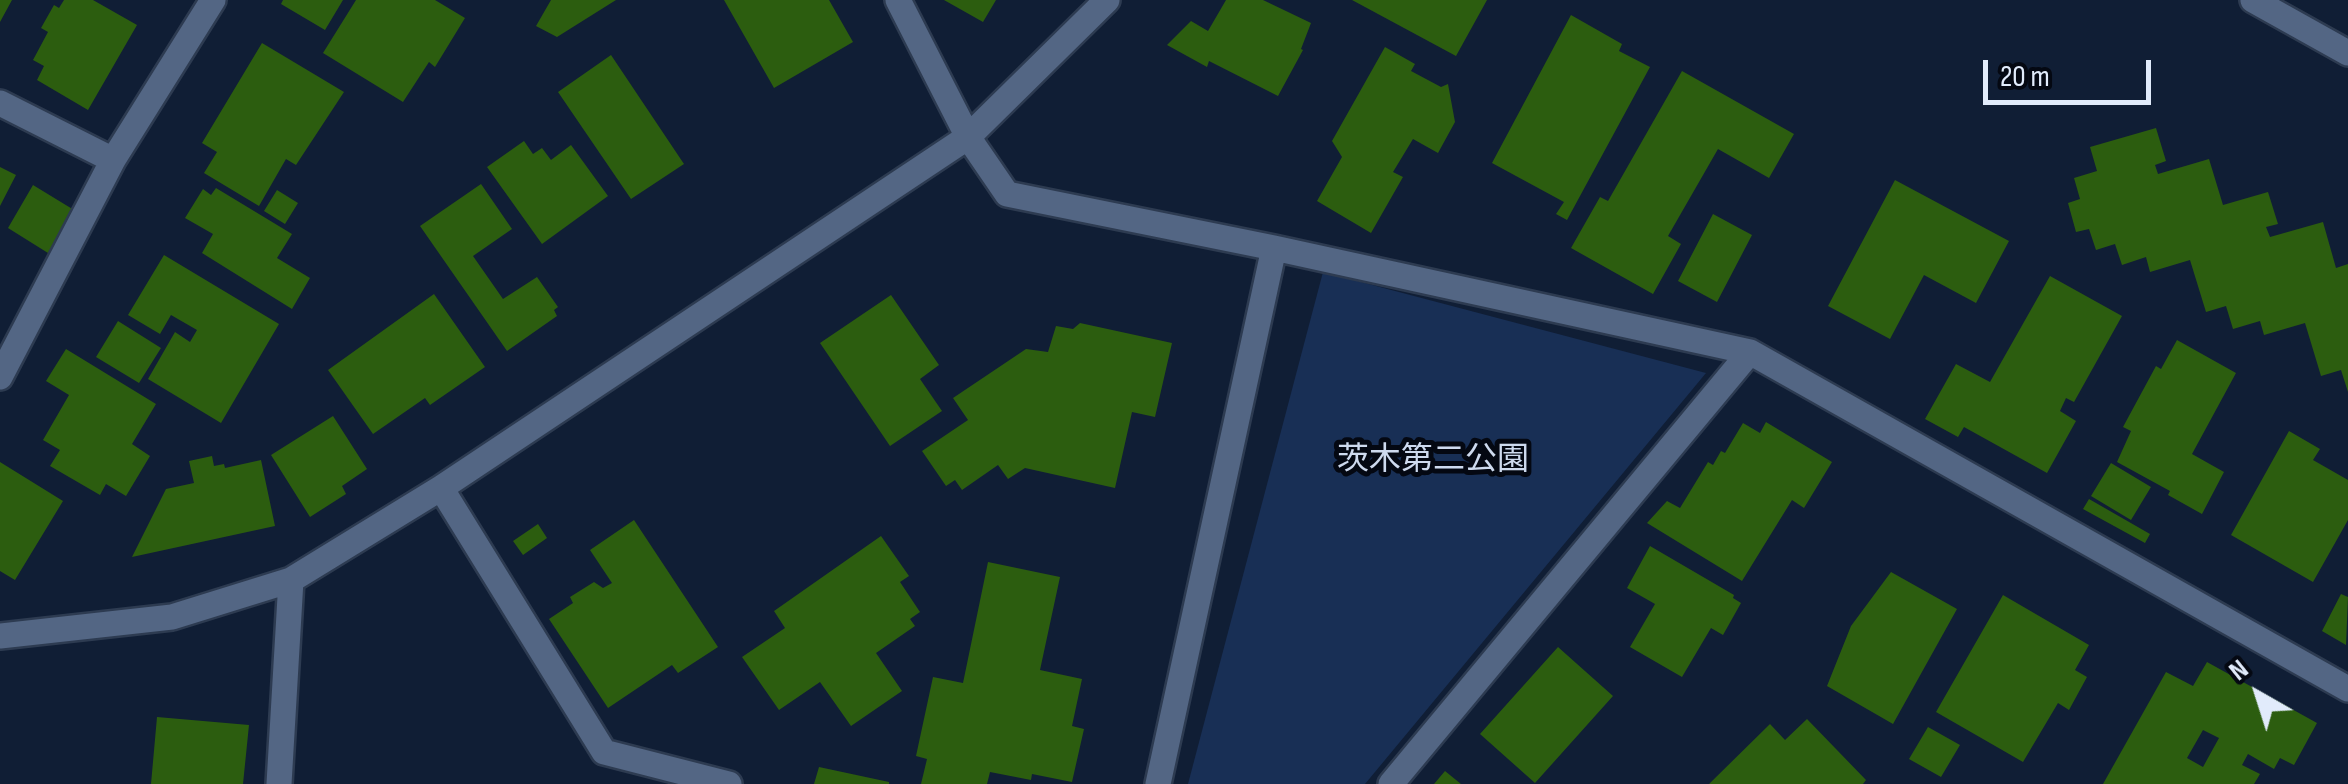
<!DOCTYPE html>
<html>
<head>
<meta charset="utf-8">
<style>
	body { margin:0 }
	#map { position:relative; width:2348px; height:784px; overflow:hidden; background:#101e35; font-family:"Sofia Sans Condensed",sans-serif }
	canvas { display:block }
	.north { position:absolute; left:2208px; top:644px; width:100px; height:100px; -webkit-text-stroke:8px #040812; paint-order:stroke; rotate:321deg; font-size:28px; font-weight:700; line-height:40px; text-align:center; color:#e1ebfb }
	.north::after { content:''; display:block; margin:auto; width:35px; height:45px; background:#e1ebfb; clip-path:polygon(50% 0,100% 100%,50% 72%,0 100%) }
	.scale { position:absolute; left:1983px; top:60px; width:168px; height:45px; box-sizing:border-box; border:5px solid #e1ebfb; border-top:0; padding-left:12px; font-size:30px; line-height:35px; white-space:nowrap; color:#e1ebfb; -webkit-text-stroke:8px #040812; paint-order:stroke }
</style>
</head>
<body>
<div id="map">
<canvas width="2348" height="784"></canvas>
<div class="north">N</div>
<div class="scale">20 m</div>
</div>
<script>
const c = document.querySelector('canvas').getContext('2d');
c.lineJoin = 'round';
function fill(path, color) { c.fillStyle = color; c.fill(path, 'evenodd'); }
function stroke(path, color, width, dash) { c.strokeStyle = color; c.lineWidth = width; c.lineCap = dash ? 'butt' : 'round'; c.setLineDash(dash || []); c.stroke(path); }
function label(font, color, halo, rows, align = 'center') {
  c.font = font + ' "Sofia Sans Condensed","Noto Sans JP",sans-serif'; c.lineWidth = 10; c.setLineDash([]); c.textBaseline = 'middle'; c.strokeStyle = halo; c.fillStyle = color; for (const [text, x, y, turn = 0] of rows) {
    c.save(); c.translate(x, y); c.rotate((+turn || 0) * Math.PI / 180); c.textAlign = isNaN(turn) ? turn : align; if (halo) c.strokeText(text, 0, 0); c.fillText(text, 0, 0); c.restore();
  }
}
fill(new Path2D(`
	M1323 272 1706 373 1365 784H1188Z`), '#182f55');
fill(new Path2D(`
	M0 0H12L0 22Z
	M64 0H93L137 25 88 110 37 80 44 66 33 60 48 32 41 28 54 5 59 8Z
	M283 0H343L325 30 281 4Z
	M356 0H435L465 18 435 67 429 62 403 102 323 53Z
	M551 0H616L557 37 536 26Z
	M724 0H829L853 42 774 88Z
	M944 0H996L983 22Z
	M1226 0H1263L1311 23 1301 49 1303 50 1278 96 1209 61 1207 67 1167 45 1191 21 1208 31Z
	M1352 0H1487L1456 56Z
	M1571 15 1622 44 1619 51 1650 67 1567 220 1556 214 1564 202 1492 163Z
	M262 43 344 92 296 165 286 159 259 206 204 173 217 152 202 143Z
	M1385 47 1415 64 1411 71 1441 87 1448 84 1455 122 1438 153 1413 139 1393 172 1403 177 1371 233 1317 201 1342 157 1332 141Z
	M611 55 684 164 631 199 558 92Z
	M1682 71 1794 134 1769 178 1718 149 1668 236 1681 244 1653 294 1571 248 1600 197 1608 201Z
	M2156 128 2166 161 2155 165 2158 174 2209 159 2223 205 2268 192 2278 224 2266 227 2270 237 2323 222 2336 268 2348 264V392L2341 370 2321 376 2305 323 2264 335 2260 321 2233 329 2226 306 2206 312 2190 260 2150 272 2146 257 2122 265 2115 244 2096 250 2089 229 2076 232 2068 203 2080 199 2074 178 2097 171 2090 147Z
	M524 141 533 154 542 148 551 160 571 145 608 196 542 244 487 167Z
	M0 167 16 175 0 206Z
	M1895 180 2009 241 1976 303 1924 275 1890 339 1828 306Z
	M481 184 512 229 473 256 503 299 537 277 558 307 554 310 557 316 507 351 420 226Z
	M33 185 74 210 48 253 8 228Z
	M216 188 292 234 277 258 310 278 292 309 202 253 213 234 185 218 203 189 211 195Z
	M277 190 298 203 285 224 264 211Z
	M1713 214 1752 235 1717 302 1678 281Z
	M164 255 279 324 221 423 148 379 175 332 190 342 197 330 171 315 160 334 128 315Z
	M2050 276 2122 316 2074 402 2066 398 2060 411 2076 421 2047 473 1964 427 1958 437 1925 419 1956 364 1990 382Z
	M434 294 485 367 430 405 425 398 373 434 328 370Z
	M891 295 939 365 920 379 942 411 890 446 820 343Z
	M118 321 161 348 139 383 96 357Z
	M1080 323 1172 343 1155 417 1132 412 1115 488 1025 468 1008 479 998 465 962 490 955 480 946 486 922 451 968 420 953 398 1026 349 1048 352 1056 326 1073 329Z
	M2177 340 2236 373 2192 454 2224 472 2202 514 2168 495 2170 491 2117 462 2131 431 2123 427 2156 366 2161 369Z
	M66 349 156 404 132 444 150 456 126 496 106 484 100 495 50 466 60 450 43 440 69 395 46 381Z
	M333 416 367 469 342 486 346 494 310 517 271 455Z
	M1766 422 1832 462 1804 508 1792 500 1742 581 1647 523 1667 501 1680 508 1708 462 1713 465 1721 451 1725 453 1743 423 1760 433Z
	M2289 431 2320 449 2313 460 2348 480V520L2313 582 2231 535Z
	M212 456 214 466 224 464 225 468 261 460 275 526 132 557 166 489 194 483 189 461Z
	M0 462 63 501 15 580 0 571Z
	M2111 463 2151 487 2131 520 2091 496Z
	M2089 499 2150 534 2145 543 2083 509Z
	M634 520 718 647 678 673 672 665 608 708 549 619 573 603 570 597 594 582 603 588 612 583 590 550Z
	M538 524 547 538 523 555 513 541Z
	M881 536 909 576 900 582 920 612 910 619 915 626 876 653 902 691 851 726 820 682 779 710 742 657 785 628 774 611Z
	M1650 546 1734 595 1733 598 1741 603 1723 635 1711 628 1682 677 1630 647 1655 604 1627 588Z
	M988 562 1060 577 1040 670 1082 679 1072 726 1084 729 1072 782 1032 774 1031 780 990 772 987 784H921L927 759 916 756 933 677 963 683Z
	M1891 572 1957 609 1893 724 1827 686 1851 626Z
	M2341 594 2348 597 2346 645 2322 631Z
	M2003 595 2089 645 2075 670 2087 677 2069 710 2058 703 2023 762 1936 712Z
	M1558 647 1613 696 1535 783 1480 734Z
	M2207 662 2317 723 2294 765 2280 758 2274 769 2248 754 2242 765 2260 774 2254 784H2103L2166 672 2193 686ZM2203 730 2219 738 2203 767 2187 758Z
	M157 717 249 725 243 784H151Z
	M1807 719 1866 780 1863 784H1709L1770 724 1785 740Z
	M1928 727 1960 745 1941 777 1909 759Z
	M819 767 889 782V784H814Z
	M1445 771 1461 784H1434Z`), '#2c5d0f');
const minor = new Path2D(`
	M898 0 968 137 1007 194 1274 248 1750 352 2348 689
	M2253 0 2348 53
	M0 103 113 160
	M0 377 113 160 213 0
	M441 488 604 752 729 784
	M0 636 172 617 291 580 441 488 968 137 1107 0
	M279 784 291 580
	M1158 784 1274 248
	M1391 784 1750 352`);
stroke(minor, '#2d3b51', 30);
stroke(minor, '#536684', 25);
label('32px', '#cedaee', '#040812', [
	["茨木第二公園",1433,461]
]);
</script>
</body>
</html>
